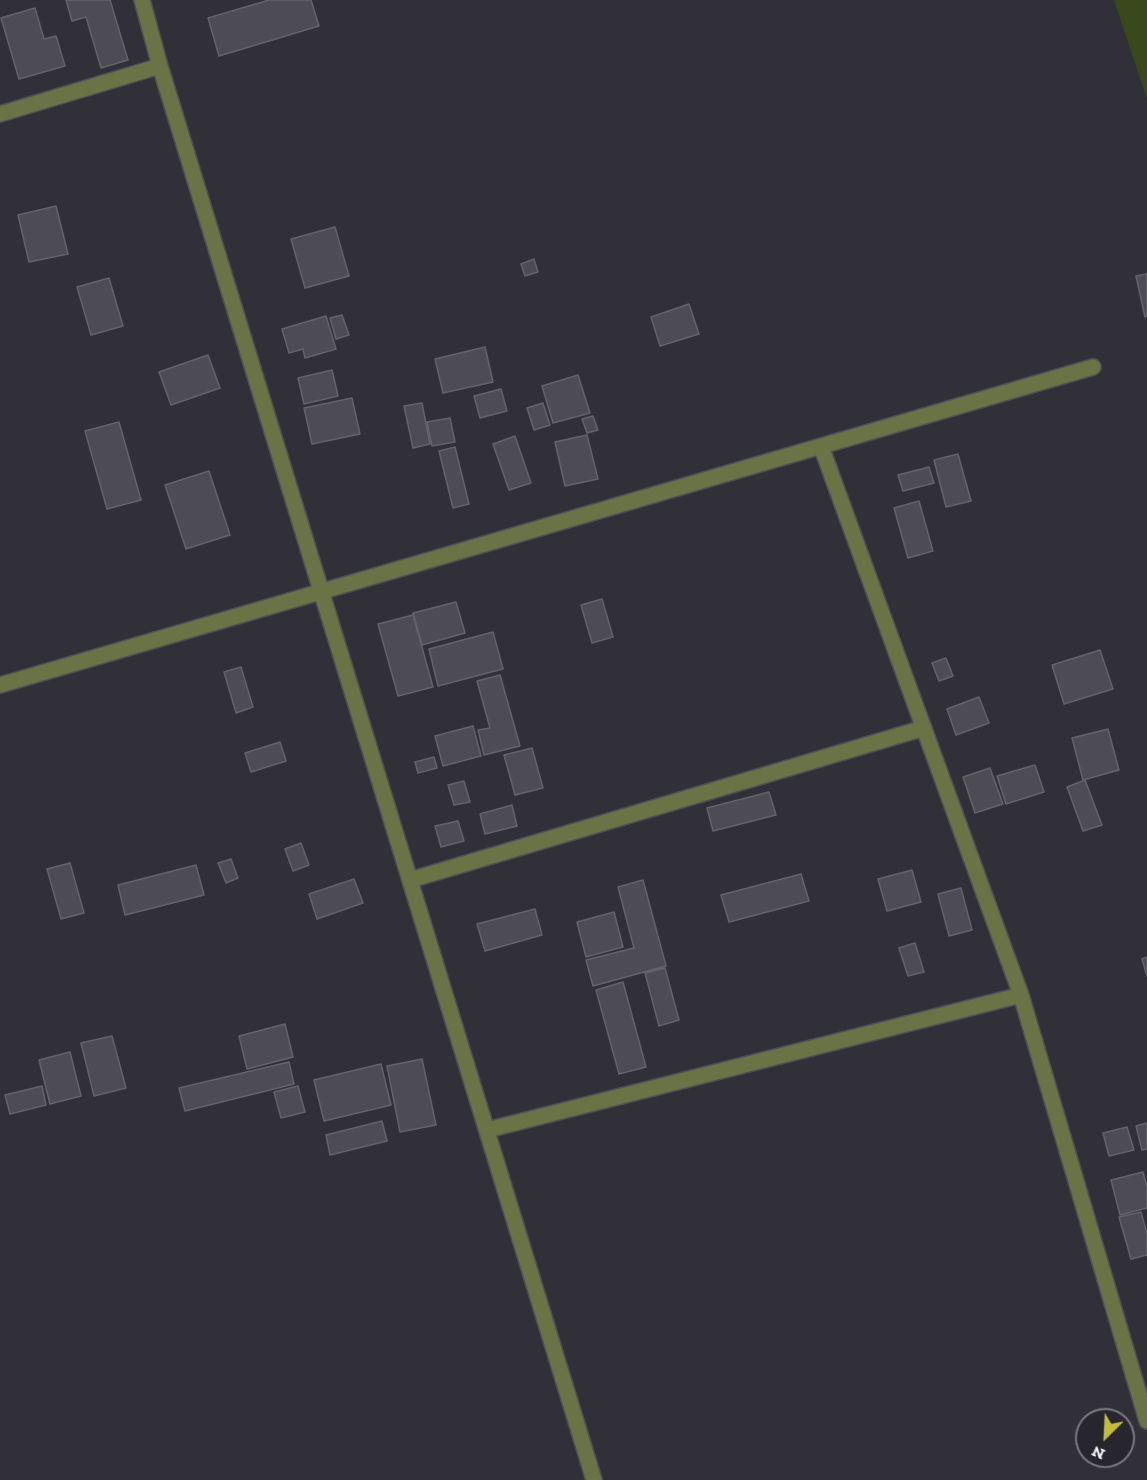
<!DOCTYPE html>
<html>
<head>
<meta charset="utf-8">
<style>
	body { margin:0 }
	#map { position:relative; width:1147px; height:1480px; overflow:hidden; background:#313038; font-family:"Zilla Slab",serif }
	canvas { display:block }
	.north { position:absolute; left:1075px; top:1408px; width:60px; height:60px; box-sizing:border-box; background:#27262e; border:2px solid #79787f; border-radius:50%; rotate:204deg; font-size:16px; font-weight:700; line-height:24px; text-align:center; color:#f3f3f8 }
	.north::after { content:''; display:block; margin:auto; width:21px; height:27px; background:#c4bc3d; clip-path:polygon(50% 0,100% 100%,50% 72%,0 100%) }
</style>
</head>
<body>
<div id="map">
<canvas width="1147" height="1480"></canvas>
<div class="north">N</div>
</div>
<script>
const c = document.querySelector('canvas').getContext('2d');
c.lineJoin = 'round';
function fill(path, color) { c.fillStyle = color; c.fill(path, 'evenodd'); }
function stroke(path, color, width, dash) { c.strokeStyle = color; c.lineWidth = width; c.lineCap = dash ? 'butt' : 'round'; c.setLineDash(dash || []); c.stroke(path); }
fill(new Path2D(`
	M1114 0H1147V99Z`), '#39491c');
const building = new Path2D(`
	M66 0H110L128 60 101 68 86 17 72 21Z
	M269 0H311L319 26 219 56 208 18Z
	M35 8 44 39 56 36 65 66 19 79 1 18Z
	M56 206 68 254 29 262 18 215Z
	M335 227 349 276 305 288 291 239Z
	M534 259 538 272 525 276 521 264Z
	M1147 274V316L1145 317 1136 276Z
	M109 278 123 326 91 335 77 287Z
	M689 304 699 334 660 346 651 317Z
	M342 315 349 335 336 339 330 318Z
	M326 316 336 349 305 358 303 349 289 353 282 329Z
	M485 347 493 382 443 393 435 359Z
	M208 355 220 388 171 405 159 372Z
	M332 370 338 396 304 404 298 378Z
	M578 375 590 413 553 423 542 386Z
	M501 389 507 411 480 418 474 396Z
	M352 398 360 434 312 444 304 408Z
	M422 403 430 444 413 448 404 406Z
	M543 403 550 425 534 430 527 408Z
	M593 416 598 430 587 433 582 419Z
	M450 418 455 442 432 446 427 422Z
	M119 422 141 500 107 509 85 431Z
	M587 435 598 479 565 486 555 442Z
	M515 436 531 483 509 490 493 444Z
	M455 447 469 504 453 508 439 451Z
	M958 454 971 501 946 507 934 460Z
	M929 467 934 483 903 491 898 475Z
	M209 471 230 535 186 549 165 485Z
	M919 501 933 551 908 558 894 508Z
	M602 599 613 637 592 643 581 605Z
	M456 602 465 633 422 645 413 613Z
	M413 615 433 687 398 696 378 624Z
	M493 632 503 669 438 686 429 649Z
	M1100 650 1113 689 1064 704 1052 665Z
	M946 658 953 676 939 681 932 663Z
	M241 667 253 707 236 713 224 672Z
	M500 675 520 746 484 755 478 730 490 728 477 681Z
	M979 697 989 723 956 735 947 709Z
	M473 726 481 756 443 766 435 736Z
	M1108 729 1119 770 1083 780 1072 738Z
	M280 742 286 761 251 772 245 753Z
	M532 748 543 788 515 795 504 755Z
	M434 757 437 768 418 773 415 762Z
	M1035 765 1044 792 1006 804 997 776Z
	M990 768 1003 804 975 813 963 777Z
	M1085 780 1102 825 1083 831 1067 787Z
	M464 781 470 802 454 805 448 785Z
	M769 792 776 815 713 831 707 808Z
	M512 805 517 826 485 834 480 814Z
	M458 821 464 841 441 847 435 826Z
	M301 843 309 865 293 871 285 849Z
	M231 859 238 878 226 883 218 863Z
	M70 863 84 913 61 919 47 869Z
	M196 865 204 895 125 915 118 885Z
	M912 870 921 902 887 911 878 879Z
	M801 874 809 901 729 922 721 895Z
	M354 879 363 903 317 919 309 894Z
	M643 880 666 966 593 986 586 960 634 948 618 887Z
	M961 888 972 930 949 936 938 894Z
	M535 909 542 935 485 951 477 924Z
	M614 912 623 947 586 957 577 922Z
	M915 943 924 972 908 976 899 948Z
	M1147 957V976L1142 959Z
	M665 968 679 1020 659 1026 645 973Z
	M623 982 646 1067 619 1074 596 990Z
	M285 1024 293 1057 247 1069 239 1036Z
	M112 1036 126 1088 94 1096 81 1043Z
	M70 1052 81 1096 50 1104 39 1060Z
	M422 1059 436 1125 400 1132 387 1066Z
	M289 1062 294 1084 185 1111 179 1088Z
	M381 1064 391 1105 324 1121 314 1080Z
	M42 1086 46 1105 10 1114 5 1095Z
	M298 1086 305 1112 281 1118 274 1092Z
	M382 1121 387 1141 330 1155 326 1135Z
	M1147 1123V1149L1142 1150 1136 1126Z
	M1127 1127 1134 1150 1109 1156 1103 1133Z
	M1143 1172 1147 1187V1208L1120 1215 1111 1180Z
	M1141 1212 1147 1234V1255L1131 1259 1119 1217Z`);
fill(building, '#4d4c54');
stroke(building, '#64636c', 1.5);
const minor = new Path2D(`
	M142 0 160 66 594 1480
	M0 114 160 66
	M821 446 1021 995 1147 1421
	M0 685 1093 367
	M410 880 924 728
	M487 1130 1021 995`);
stroke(minor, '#504f57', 18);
stroke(minor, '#697345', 15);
</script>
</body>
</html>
